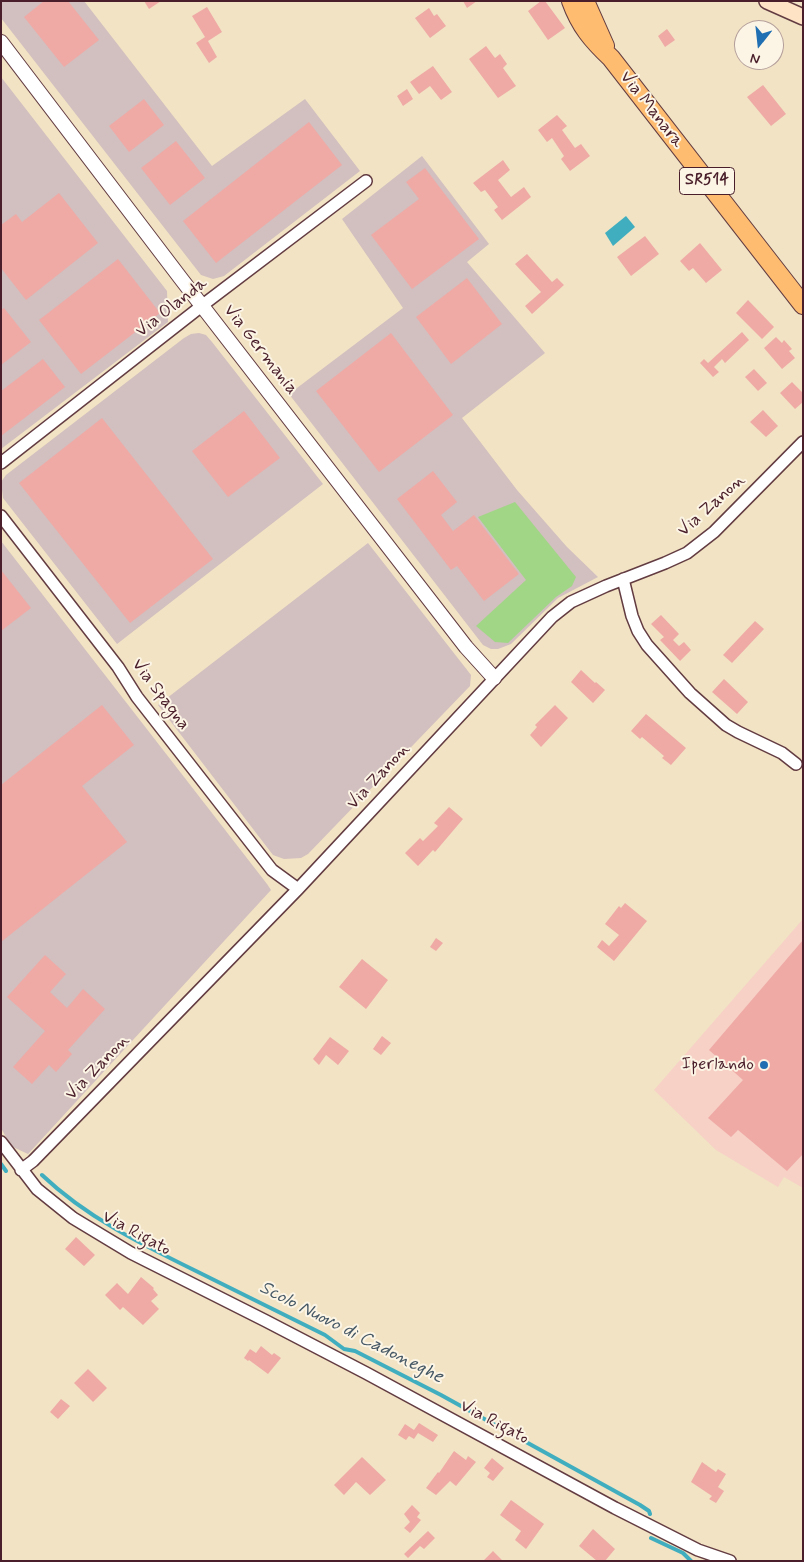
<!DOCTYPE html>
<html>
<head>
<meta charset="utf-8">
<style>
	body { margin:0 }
	#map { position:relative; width:804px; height:1562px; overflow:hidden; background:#f1e3c4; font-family:Mynerve,sans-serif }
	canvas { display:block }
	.frame { position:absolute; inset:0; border:2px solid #4a1f2b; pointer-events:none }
	.north { position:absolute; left:734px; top:20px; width:50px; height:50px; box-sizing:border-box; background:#fcf5e5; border:1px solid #b59f9b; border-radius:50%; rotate:196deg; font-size:14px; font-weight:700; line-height:20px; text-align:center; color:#4a1f2b }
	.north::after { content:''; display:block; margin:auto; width:18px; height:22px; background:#1f6fb2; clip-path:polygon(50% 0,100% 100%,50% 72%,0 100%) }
</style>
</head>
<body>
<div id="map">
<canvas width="804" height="1562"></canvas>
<div class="frame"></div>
<div class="north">N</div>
</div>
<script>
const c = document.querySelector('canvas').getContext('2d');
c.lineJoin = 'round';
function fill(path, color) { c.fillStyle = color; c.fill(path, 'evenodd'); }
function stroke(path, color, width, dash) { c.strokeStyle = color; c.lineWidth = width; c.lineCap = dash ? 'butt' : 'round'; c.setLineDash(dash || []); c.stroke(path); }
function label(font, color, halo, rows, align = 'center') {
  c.font = font + ' Mynerve,sans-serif'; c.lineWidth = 4; c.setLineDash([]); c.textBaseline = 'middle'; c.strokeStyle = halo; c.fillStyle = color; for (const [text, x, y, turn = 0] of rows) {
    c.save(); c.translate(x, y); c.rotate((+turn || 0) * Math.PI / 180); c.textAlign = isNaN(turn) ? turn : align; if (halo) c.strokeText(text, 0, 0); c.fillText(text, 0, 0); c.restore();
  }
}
fill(new Path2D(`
	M803 919V1188L784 1177 778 1187 716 1150 654 1090Z`), '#f7d1c6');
fill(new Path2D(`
	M1 1H84L212 166 305 99 360 171 224 276 213 279 201 275 1 18Z
	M1 77 167 291 168 322 1 449Z
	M422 156 489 244 467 262 545 353 462 418 517 490 567 547 598 577 558 598 511 644 498 649H491L483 645 289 394 403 308 342 219Z
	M199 333 206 335 212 342 323 484 117 644 3 498 1 482 6 475 184 338 191 334Z
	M1 541 267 884 271 890 28 1154 11 1146 1 1128Z
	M368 543 471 675 470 686 308 854 301 858 284 859 273 855 158 705Z`), '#d2bfbf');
fill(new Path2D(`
	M515 502 576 577 572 586 556 597 508 643 495 642 476 626 526 580 478 517Z`), '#a1d687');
fill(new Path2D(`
	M626 216 635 227 613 246 605 233Z`), '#41aebf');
stroke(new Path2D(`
	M1 1164 6 1171
	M42 1175C86 1217 141 1244 196 1271 239 1292 282 1314 325 1335L344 1349 355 1351 441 1395 640 1505 649 1511 650 1514
	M651 1538 683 1553 691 1561`), '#41aebf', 4);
fill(new Path2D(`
	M44 1H68L99 40 64 67 24 17Z
	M144 1H161L149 9Z
	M463 1H477L467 8Z
	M541 1H545L565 28 548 40 528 11Z
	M207 7 222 32 208 41 217 57 209 63 196 43 205 37 192 16Z
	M429 8 434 16 437 14 446 26 430 38 415 18Z
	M667 29 675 40 665 47 658 36Z
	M486 46 495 58 500 54 507 64 503 68 516 86 498 98 469 59Z
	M433 66 452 92 441 100 430 86 419 94 410 82Z
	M763 85 786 114 771 126 747 97Z
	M407 89 413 99 403 106 397 96Z
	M144 99 164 125 129 152 109 126Z
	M557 115 567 126 562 130 575 148 581 144 590 156 570 171 561 159 564 156 552 138 547 142 538 130Z
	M309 122 342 165 216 263 183 221Z
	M176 141 205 178 170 205 141 168Z
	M503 160 510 170 498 180 511 197 524 187 531 197 502 220 494 210 498 207 485 190 481 192 473 183Z
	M425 168 479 239 412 289 371 235 419 199 406 182Z
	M59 193 98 243 26 300 1 268V225L16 214 22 222Z
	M645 236 659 254 631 276 617 257Z
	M700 243 722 270 706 283 693 268 689 271 680 261Z
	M527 254 552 282 557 278 564 285 532 314 525 306 541 292 515 264Z
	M118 259 160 313 81 374 39 320Z
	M467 278 502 324 451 364 416 317Z
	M748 300 774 327 762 339 736 313Z
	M4 308 31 342 1 365V310Z
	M742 332 749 340 725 363 722 359 714 367 719 372 713 377 700 363 704 359 708 363Z
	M391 333 453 415 379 472 316 391Z
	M776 337 782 343 784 340 792 349 789 351 795 358 782 369 764 348Z
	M43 359 65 387 1 436V391Z
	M754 369 767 383 758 391 745 377Z
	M792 382 803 393V402L795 409 780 393Z
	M763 410 778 426 766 437 750 422Z
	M244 411 280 458 228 497 192 451Z
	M102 418 213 559 130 623 19 483Z
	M433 471 457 502 441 515 453 531 474 515 519 574 484 601 457 566 451 570 397 499Z
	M1 570 31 608 1 631Z
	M661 615 679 634 673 640 679 646 684 642 691 650 680 661 660 640 664 637 651 624Z
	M755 621 764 629 732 663 723 655Z
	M581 670 595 683 596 682 605 690 593 703 571 682Z
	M724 679 748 702 737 714 712 692Z
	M102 705 134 745 82 786 127 842 1 942V785Z
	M555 705 568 718 541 747 530 735 537 727 535 725Z
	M646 714 686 748 671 765 662 758 664 756 642 737 640 739 631 731Z
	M449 807 463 819 435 852 433 850 418 866 405 853 420 838 423 841 438 826 434 823Z
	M625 903 647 921 614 961 597 947 602 940 609 946 619 935 605 924 619 906 621 908Z
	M436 938 443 943 436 951 430 947Z
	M803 940V1154L787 1171 738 1130 731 1137 708 1118 743 1080 709 1050Z
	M45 955 66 974 50 992 67 1008 83 989 105 1009 68 1050 72 1054 56 1072 49 1065 32 1084 13 1067 45 1031 7 997Z
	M362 959 388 980 366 1009 339 987Z
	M382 1036 391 1043 381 1055 373 1049Z
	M330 1037 349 1051 338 1065 326 1055 319 1065 313 1059Z
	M76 1237 95 1255 84 1266 65 1249Z
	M141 1277 154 1288 153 1289 158 1295 151 1301 159 1309 143 1325 123 1307 120 1310 105 1295 117 1283 128 1294Z
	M261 1346 272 1355 274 1353 281 1358 268 1374 249 1360 248 1361 244 1358 250 1349 256 1353Z
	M88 1369 107 1388 93 1402 74 1383Z
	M61 1399 70 1406 58 1419 50 1412Z
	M419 1423 438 1435 433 1442 418 1433 414 1439 409 1436 406 1440 398 1435 405 1424 414 1430Z
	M454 1451 466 1460 468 1456 476 1462 456 1486 450 1481 436 1495 426 1488 438 1472 439 1473Z
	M362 1457 386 1480 370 1495 356 1482 344 1495 334 1485Z
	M492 1458 504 1468 493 1481 487 1477 490 1473 484 1468Z
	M702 1462 716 1472 718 1469 726 1474 718 1487 724 1491 716 1503 709 1499 712 1496 691 1482Z
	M511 1500 544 1524 526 1549 515 1540 521 1531 500 1515Z
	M412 1505 420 1513 417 1517 421 1520 410 1533 404 1528 410 1522 404 1514Z
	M593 1529 615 1549 605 1561H597L579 1546Z
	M428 1531 435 1538 424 1549 420 1546 408 1558 404 1554Z
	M493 1551 503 1561H483Z`), '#efaaa6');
const minor = new Path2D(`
	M1 463 208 301 366 181
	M1 516 118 667 137 697 272 870 298 889
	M623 579 632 616 638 631 647 645 690 693 726 725 738 732 782 753 796 764
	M1 1142 37 1189 73 1218 131 1253 266 1321 366 1373 615 1508 698 1550 730 1561
	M21 1170 33 1161 298 889 552 617 571 602 606 586 665 563 687 553 714 532 803 442`);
const tertiary = new Path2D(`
	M1 42 182 280 466 647 494 678`);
const secondary = new Path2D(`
	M767 1 803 17`);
const primary = new Path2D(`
	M571 1C580 26 592 40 611 58L803 305
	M585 1 605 46`);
stroke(minor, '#633c42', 14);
stroke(tertiary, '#633c42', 16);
stroke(secondary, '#633c42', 18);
stroke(primary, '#633c42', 20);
stroke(minor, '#fff', 11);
stroke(tertiary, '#fff', 14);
stroke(secondary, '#fee4c5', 15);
stroke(primary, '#fdbc6f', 18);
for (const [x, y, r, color] of [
	[764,1065,5,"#1f6fb2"]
]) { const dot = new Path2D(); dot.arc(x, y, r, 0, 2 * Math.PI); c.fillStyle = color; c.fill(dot); stroke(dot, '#fcf5e5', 2); }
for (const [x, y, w] of [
	[707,181,55]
]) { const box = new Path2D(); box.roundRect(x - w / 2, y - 13.5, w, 27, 4); c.fillStyle = '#fcf5e5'; c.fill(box); stroke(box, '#4a1f2b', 1); }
label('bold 16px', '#4a1f2b', null, [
	["SR514",707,181]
]);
label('18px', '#4a1f2b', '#fcf5e5', [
	["Via Manara",651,110,52],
	["Via Olanda",172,308,-38],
	["Via Germania",260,350,52],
	["Via Zanon",712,506,-42],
	["Via Spagna",160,695,53],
	["Via Zanon",379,777,-47],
	["Via Zanon",98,1068,-46],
	["Via Rigato",136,1234,29],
	["Via Rigato",494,1423,28]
]);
label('18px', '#4a1f2b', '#fcf5e5', [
	["Iperlando",754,1065]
], 'right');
label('italic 19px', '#465866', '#fcf5e5', [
	["Scolo Nuovo di Cadoneghe",351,1333,27]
]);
</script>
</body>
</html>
